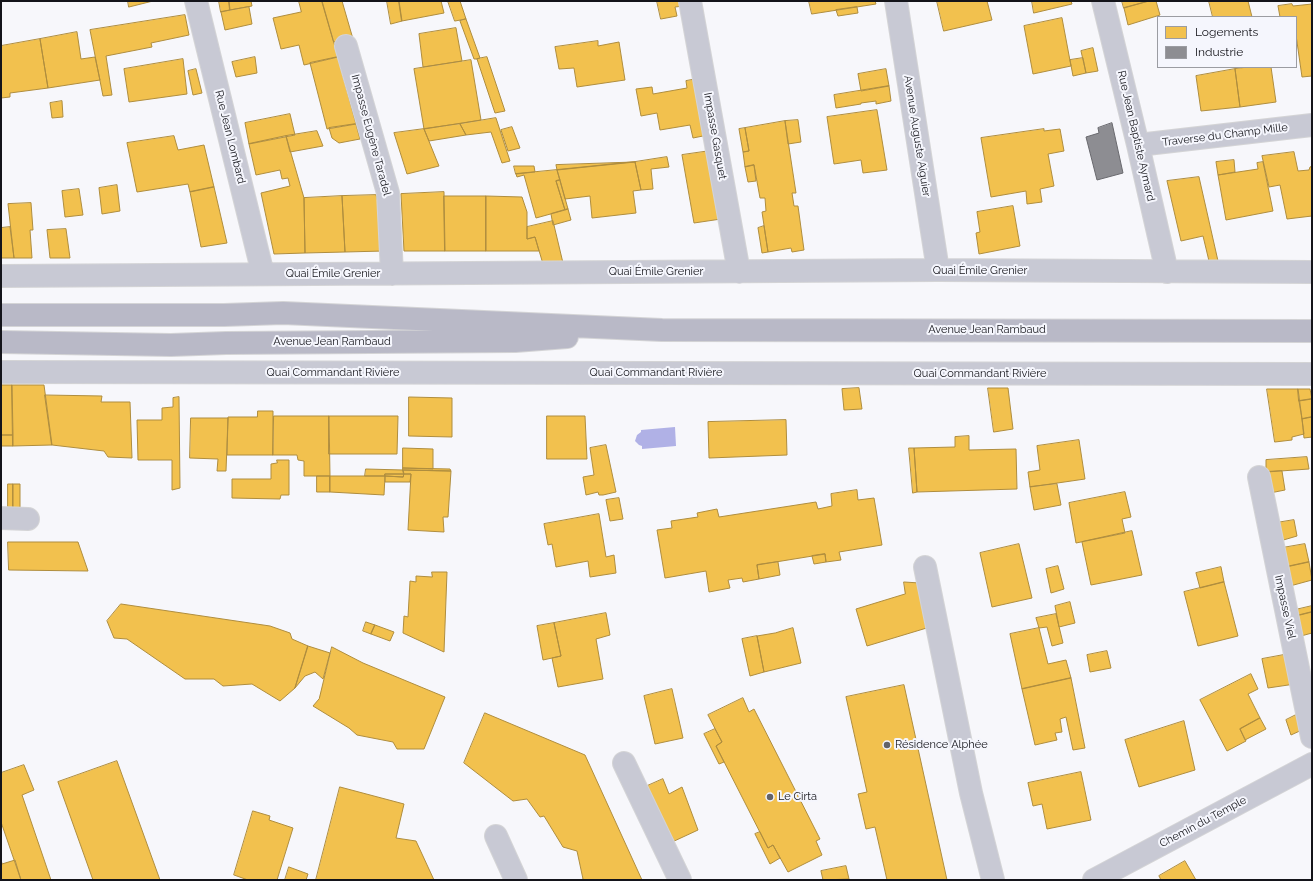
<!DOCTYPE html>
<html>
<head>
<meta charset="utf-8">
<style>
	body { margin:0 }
	#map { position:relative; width:1313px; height:881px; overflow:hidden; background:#f7f7fb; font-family:Raleway,sans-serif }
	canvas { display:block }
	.frame { position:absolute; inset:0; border:2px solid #14141a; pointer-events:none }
	.legend { position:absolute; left:1157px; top:16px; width:140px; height:52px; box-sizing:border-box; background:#f5f6fd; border:1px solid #9b9ca2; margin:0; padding:5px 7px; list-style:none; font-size:12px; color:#14141a }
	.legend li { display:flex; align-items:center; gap:8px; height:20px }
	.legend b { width:20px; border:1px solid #9b9ca2 }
</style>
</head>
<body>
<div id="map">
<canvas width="1313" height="881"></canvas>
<div class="frame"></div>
<ul class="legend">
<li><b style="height:11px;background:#f2c14e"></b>Logements</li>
<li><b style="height:11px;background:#8d8d92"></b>Industrie</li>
</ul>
</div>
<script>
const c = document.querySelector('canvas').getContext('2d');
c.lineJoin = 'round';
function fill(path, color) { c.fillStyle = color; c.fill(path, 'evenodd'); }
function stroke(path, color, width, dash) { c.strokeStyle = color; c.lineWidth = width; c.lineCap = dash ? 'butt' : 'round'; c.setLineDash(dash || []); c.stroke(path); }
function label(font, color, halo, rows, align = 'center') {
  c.font = font + ' Raleway,sans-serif'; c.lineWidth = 4; c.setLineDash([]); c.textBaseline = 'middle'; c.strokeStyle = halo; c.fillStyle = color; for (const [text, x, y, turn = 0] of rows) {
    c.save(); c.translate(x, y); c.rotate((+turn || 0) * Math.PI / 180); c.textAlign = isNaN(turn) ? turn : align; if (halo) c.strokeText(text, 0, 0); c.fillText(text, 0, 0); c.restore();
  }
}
fill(new Path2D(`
	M675 427 676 446 642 449V446L639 445 635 441 637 435 641 432V430Z`), '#b0b1e6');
const homes = new Path2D(`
	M128 1H153L129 7Z
	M219 1H229L230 10 221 12Z
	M229 1H251L252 6 230 10Z
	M299 1H322L338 57 304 65 299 45 281 49 273 18 301 12Z
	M322 1H342L353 39 334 42Z
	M387 1H399L402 21 391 24Z
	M399 1H441L444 13 402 21Z
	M448 1H460L466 19 455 21Z
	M657 1H683L684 6 675 7 677 16 661 19Z
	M809 1H875L876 4 812 14Z
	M937 1H987L992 20 944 31Z
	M1032 1H1071L1072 4 1034 13Z
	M1122 1H1149L1124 8Z
	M1149 1H1156L1160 15 1128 25 1124 8Z
	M1209 1H1248L1252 17H1213Z
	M1292 4 1293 6 1312 4V76L1302 77 1296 35V17H1280L1278 6Z
	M249 7 252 24 225 30 221 12Z
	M857 7 858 13 838 16 836 10Z
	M185 15 189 35 151 43 152 47 106 56 112 95 103 96 90 30Z
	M1062 18 1071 66 1033 74 1024 26Z
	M466 19 480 58 477 59H474L460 21Z
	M456 28 462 61 423 67 419 34Z
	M77 32 81 59 95 57 100 80 48 88 40 39Z
	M40 39 48 88 10 93V97L1 98V46Z
	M598 41V46L619 42 625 80 577 87 574 68 559 69 555 47Z
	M1093 48 1098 71 1086 73 1081 51Z
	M255 57 257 73 236 77 232 62Z
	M338 57 356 124 327 129 310 63Z
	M487 57 505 111 495 113 477 59Z
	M1083 58 1086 73 1073 76 1070 60Z
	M183 59 187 94 129 102 124 69Z
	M471 60 481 120 424 129 414 69Z
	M1248 67H1271L1276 102 1240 107 1235 69Z
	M196 69 202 93 193 95 188 71Z
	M886 69 889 86 861 91 858 74Z
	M1235 69 1240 107 1201 111 1196 76Z
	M697 79 706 132 703 136 693 138 690 125 660 130 657 113 641 116 636 89 652 87 653 94 687 88 686 81Z
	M889 86 891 101 876 104V101L861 103V104L836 108 834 95Z
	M62 101 63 117 52 118 50 103Z
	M877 110 887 170 863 173 861 160 834 164 827 117Z
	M290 114 295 135 249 144 245 123Z
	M496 118 510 161 502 163 491 132 466 135 460 124Z
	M798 120 801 142 788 144 785 121Z
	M785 121 796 193H792L794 206H798L804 250 792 252 791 248 768 252 762 212 766 211 765 198H760L754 165 745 167 743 152 749 151 745 128Z
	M356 124 360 139 339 143 332 138 329 128Z
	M460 124 466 135 429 141 424 129Z
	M512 127 520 148 508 151 501 130Z
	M745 128 749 151 743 152 739 129Z
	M424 129 439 166 407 174 394 133Z
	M1044 129V131L1060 129 1064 151 1048 154 1054 186 1040 189 1042 202 1027 204 1026 191 991 197 981 138Z
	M317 131 323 146 290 152 286 136Z
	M174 136 178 150 204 145 214 187 190 192 188 184 137 192 127 143Z
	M286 136 304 198 305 253 274 254 261 193 290 186 288 178 282 179 280 170 256 175 249 144Z
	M710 151 721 219 694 223 682 155Z
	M1294 152 1298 171 1309 170 1310 167 1312 166V216L1287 219 1280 185 1269 187 1262 156Z
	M667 157 669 167 651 169 653 189 641 190 635 162Z
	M1234 160 1235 172 1218 175 1216 162Z
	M635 162 641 190 633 191 636 213 592 218 590 196 565 199 557 170Z
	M635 162 557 170 556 165Z
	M1263 162 1273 211 1226 220 1218 175 1258 169 1257 163Z
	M754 165 756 181 748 182 745 167Z
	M514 166H534L535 172 516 174Z
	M557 170 560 180 556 181 565 210 536 218 524 175 517 177 516 174Z
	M1199 177 1218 261H1209L1203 236 1181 241 1167 181Z
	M560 180 568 209 565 210 556 181Z
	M117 185 120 211 102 214 99 188Z
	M214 187 227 243 201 247 190 192Z
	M79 189 83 215 65 217 62 191Z
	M444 192 445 251H404L401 194Z
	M376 195 384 222V251L345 252 342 196Z
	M342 196 345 252 305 253 304 198Z
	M444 196H486V251H445Z
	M486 196 522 197 527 212V239L535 237 539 251H486Z
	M31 203 33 230H30L32 258H14L8 204Z
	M1013 206 1020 246 979 254 976 233 980 232 977 212Z
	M568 209 571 220 553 225 551 214Z
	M553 221 563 263 543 264 535 237 527 239V227Z
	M764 226 768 252 762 253 758 228Z
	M10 227 14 258H1V228Z
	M66 229 70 258H50L47 230Z
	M1 385H12L13 435H1Z
	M12 385H44L52 445 13 446Z
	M859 388 862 409 844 410 842 389Z
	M988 388H1008L1013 429 994 432Z
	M1267 389H1298L1304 434 1292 437V440L1275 442Z
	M1298 389H1310L1312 399 1299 401Z
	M45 395 102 396 101 402H130L132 458 108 457 104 451 52 445Z
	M179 397 180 488 172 490V460H138L137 420H162V408L173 407V398Z
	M409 397 452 398V437L409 436Z
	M1312 399V417L1302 419 1299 401Z
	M258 411H273V455H227L228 417H257Z
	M274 416H329L330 476H304V461L298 460 297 455H273Z
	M329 416H398L397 454H329Z
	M547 416H585L587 459H547Z
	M1312 417V437L1304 438 1302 419Z
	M191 418H228L226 471H217L218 459 190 458Z
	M786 420 787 455 709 458 708 422Z
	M1 435H13V446H1Z
	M969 436V450L1016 449 1017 489 917 492 914 448 955 447V437Z
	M1079 440 1085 479 1030 487 1028 472 1040 470 1037 446Z
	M606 445 616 492 603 495H599L598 492 586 495 583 477 594 475 590 448Z
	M403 448 433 449V469L403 468Z
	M909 448H914L917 492 913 493Z
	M1307 457 1309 469 1266 472V460Z
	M277 460H289V495H281L280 499 232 498V479H271V464L277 463Z
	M403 468 450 469 451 471 403 470Z
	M366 469 403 470 404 474H385V476H365Z
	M403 470 451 471 448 517H443L444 532 408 530 411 474H404Z
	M1282 471 1285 490 1270 493 1266 472Z
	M385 474H404L403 477 385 476Z
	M404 474H411L410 482H385V476L403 477Z
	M317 476H330V492H317Z
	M330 476H385L384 495 330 492Z
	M8 484H13V508L8 507Z
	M13 484H20V508H13Z
	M1057 484 1061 505 1034 510 1030 487Z
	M857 490 858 500 874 498 882 545 839 552 841 560 826 562 825 554 757 565 759 579 743 582 742 578 728 580 730 588 709 592 706 571 665 578 657 530 672 528 671 521 698 517 697 513 717 509 719 517 816 502 818 509 832 506 831 494Z
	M1125 492 1131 517 1122 519 1125 533 1076 543 1069 503Z
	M619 498 623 519 610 521 606 500Z
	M599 514 606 557 614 555 616 573 590 577 588 561 556 567 552 544 548 545 544 524Z
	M1294 520 1297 536 1280 541 1276 523Z
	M1132 531 1142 575 1091 585 1082 542Z
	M8 542H78L88 571 9 570Z
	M1019 544 1032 598 992 607 980 553Z
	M1305 544 1309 562 1286 567 1282 548Z
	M825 554 826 562 814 564 812 556Z
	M778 562 780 575 759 579 757 565Z
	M1309 562 1312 580 1290 586 1286 567Z
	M1058 566 1064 589 1051 593 1046 569Z
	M1221 567 1224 582 1200 588 1196 573Z
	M432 572H447L444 652 403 633 404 616 408 617 410 581 416 582V576L432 577Z
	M904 582 920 583 930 627 867 646 856 609 905 594Z
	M1224 582 1238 636 1198 646 1184 592Z
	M1070 602 1075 623 1059 627 1055 606Z
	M121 604 270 626 290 633 292 639 308 646 295 688 280 701 252 684 223 686 214 679H185L127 639 114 638 107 621Z
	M1312 606V612L1296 616 1295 610Z
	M1312 612V633L1301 636 1296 616Z
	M606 613 610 635 596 639 603 679 558 687 552 658 561 656 554 623Z
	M1056 614 1063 643 1052 646 1047 627 1039 628 1036 618Z
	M366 622 375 625 371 634 363 631Z
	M554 623 561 656 543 660 537 626Z
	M375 625 394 632 390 641 371 634Z
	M793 628 801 663 764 672 757 636 775 633Z
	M1039 628 1048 664 1066 660 1071 678 1022 689 1010 634Z
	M757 636 764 672 750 676 742 639Z
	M308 646 330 653 323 679 315 672 305 676 295 688Z
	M332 647 363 663 445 697 424 749H397L393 742 357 735 349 728 313 706 319 699Z
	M1107 651 1111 668 1090 672 1087 655Z
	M1289 654 1295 684 1268 688 1262 659Z
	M1251 674 1258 689 1248 694 1260 718 1240 729 1246 741 1227 751 1200 700Z
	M1071 678 1085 748 1073 750 1066 717 1060 719 1062 732 1055 733 1057 740 1035 745 1022 689Z
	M904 685 947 880H887L875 827 866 829 858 794 867 792 846 697Z
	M672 689 683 738 655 744 644 696Z
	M743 698 749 712 754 709 820 839 816 841 822 855 788 872 773 845 768 848 716 746 722 742 708 715Z
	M485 713 585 755 642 880H581L583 879 577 851 563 847 544 816 540 817 527 799 513 801 464 763Z
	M1300 713 1304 729 1291 735 1286 720Z
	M1260 718 1266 729 1245 740 1240 729Z
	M1184 721 1195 770 1139 787 1125 740Z
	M715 729 722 742 716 746 724 762 719 764 704 734Z
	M117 761 160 880H93L58 782Z
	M24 765 34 790 22 795 51 880H21L1 822V773Z
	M1081 772 1091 820 1047 829 1042 804 1033 806 1028 783Z
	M663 779 669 794 682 787 698 830 670 843 645 787Z
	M340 787 404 804 396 838 416 841 434 880H316Z
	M253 811 270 816 269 820 293 828 277 880H248L234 875Z
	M760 832 768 848 773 845 780 858 770 864 755 834Z
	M1 859 2 864 15 860 21 880H1Z
	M1185 861 1196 880H1161L1159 876Z
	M846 866 849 879 823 880 821 871Z
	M289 867 308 874 306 880H285Z`);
fill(homes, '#f2c14e');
stroke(homes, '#af8d3e', 1);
const industry = new Path2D(`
	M1112 123 1123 173 1097 180 1086 137 1099 133 1098 128Z`);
fill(industry, '#8d8d92');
stroke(industry, '#69696e', 1);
const minor = new Path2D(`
	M196 1 263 274
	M690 1 739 272
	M896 1 938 270
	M1103 1 1138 145 1167 272
	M346 46 388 193 392 274
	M1138 145 1312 125
	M1 276 938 270 1312 272
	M1 372 1312 374
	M1259 477 1312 737
	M1 518 28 519
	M925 567 971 793 993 880
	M624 763 680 880
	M496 836 516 880
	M1094 880 1312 764`);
const major = new Path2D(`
	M1 315H224L283 313 662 330 1312 331
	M1 342 171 345 226 343 515 341 567 337`);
stroke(minor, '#d4d4d6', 24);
stroke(major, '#d4d4d6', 24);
stroke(minor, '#c8c9d4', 22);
stroke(major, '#b9b9c7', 22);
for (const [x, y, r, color] of [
	[887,745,4,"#636369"],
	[770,797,4,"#636369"]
]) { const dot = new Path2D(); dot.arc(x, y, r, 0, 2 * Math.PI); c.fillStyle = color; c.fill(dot); stroke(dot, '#f5f6fd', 1.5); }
label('11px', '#14141a', '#f5f6fd', [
	["Impasse Eugène Taradel",371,135,75],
	["Traverse du Champ Mille",1225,135,-7],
	["Impasse Gasquet",715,136,80],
	["Avenue Auguste Aiguier",917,136,81],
	["Rue Jean Baptiste Aymard",1136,136,77],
	["Rue Jean Lombard",230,137,76],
	["Quai Émile Grenier",980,271],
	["Quai Émile Grenier",656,272],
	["Quai Émile Grenier",333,274],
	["Avenue Jean Rambaud",987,330],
	["Avenue Jean Rambaud",332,342],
	["Quai Commandant Rivière",333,373],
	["Quai Commandant Rivière",656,373],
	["Quai Commandant Rivière",980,374],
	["Impasse Viel",1285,607,78],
	["Chemin du Temple",1203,822,-28]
]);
label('11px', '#14141a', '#f5f6fd', [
	["Résidence Alphée",895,745],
	["Le Cirta",778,797]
], 'left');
</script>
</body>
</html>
